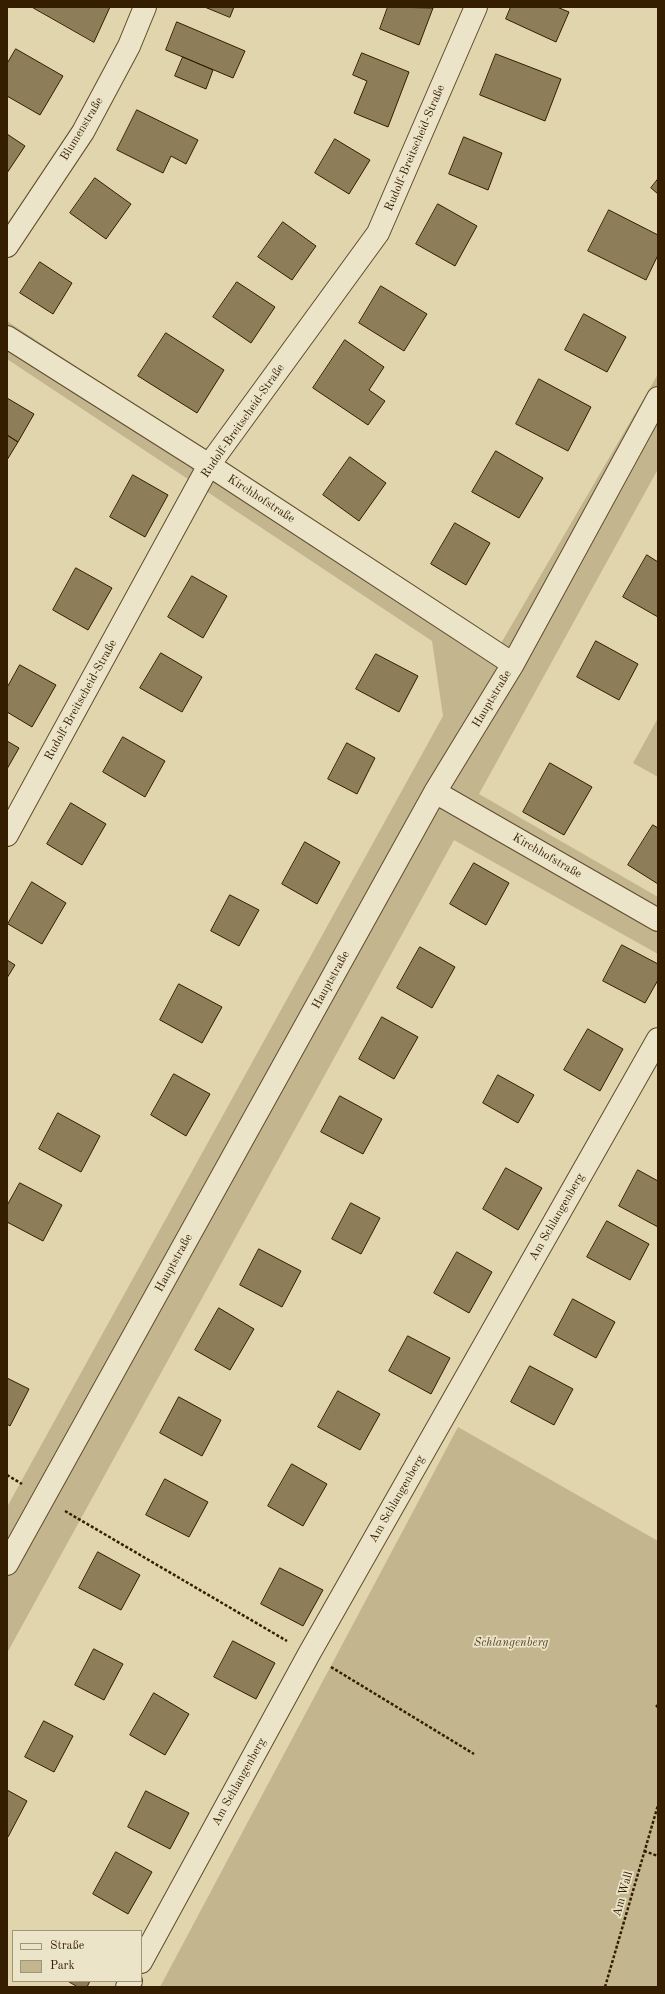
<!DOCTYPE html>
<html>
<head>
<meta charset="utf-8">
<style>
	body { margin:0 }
	#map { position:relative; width:665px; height:1994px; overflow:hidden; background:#e0d5ac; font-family:"Old Standard TT",serif }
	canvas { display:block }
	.frame { position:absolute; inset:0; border:8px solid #351d00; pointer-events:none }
	.legend { position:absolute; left:12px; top:1930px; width:130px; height:52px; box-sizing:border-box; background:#ebe4c9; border:1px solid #a29479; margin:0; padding:5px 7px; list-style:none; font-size:12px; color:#351d00 }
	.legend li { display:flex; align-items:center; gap:8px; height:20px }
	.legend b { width:20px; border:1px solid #a29479 }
</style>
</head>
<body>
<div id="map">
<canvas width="665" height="1994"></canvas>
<div class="frame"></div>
<ul class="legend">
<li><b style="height:5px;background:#ebe4c9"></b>Straße</li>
<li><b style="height:11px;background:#c3b68f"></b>Park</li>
</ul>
</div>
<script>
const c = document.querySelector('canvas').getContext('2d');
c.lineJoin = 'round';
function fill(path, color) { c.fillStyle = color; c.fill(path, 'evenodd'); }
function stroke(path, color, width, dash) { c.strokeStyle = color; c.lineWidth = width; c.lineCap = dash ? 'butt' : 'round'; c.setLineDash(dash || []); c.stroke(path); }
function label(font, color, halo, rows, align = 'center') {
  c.font = font + ' "Old Standard TT",serif'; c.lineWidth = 3.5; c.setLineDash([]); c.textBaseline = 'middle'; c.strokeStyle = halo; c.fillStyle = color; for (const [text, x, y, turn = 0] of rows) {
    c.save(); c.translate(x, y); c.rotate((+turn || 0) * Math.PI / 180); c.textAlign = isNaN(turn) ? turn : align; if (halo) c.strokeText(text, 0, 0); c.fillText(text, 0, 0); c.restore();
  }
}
fill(new Path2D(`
	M7 321 500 645 658 374V469L479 794 658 897V954L454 840 7 1653V1507L443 716 432 641 7 359Z
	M658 718V777L633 763Z
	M458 1427 658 1541V1987H160Z`), '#c3b68f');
const building = new Path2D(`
	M32 7H110L94 42Z
	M205 7H234L230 17Z
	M388 7 433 8 419 45 380 29Z
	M511 7H557L569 12 556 42 506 19Z
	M177 22 245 51 233 78 166 50Z
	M16 49 63 76 40 115 7 96V64Z
	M362 53 409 72 388 127 354 113 367 81 353 75Z
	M496 54 561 79 545 121 480 95Z
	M183 57 213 70 206 89 175 76Z
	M137 110 198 140 186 164 171 156 163 173 117 150Z
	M7 134 25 146 7 173Z
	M464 137 502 153 488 190 449 174Z
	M335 139 370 160 349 194 315 173Z
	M95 178 131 204 106 239 70 213Z
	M658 179V194L651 188Z
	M438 204 477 226 455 266 416 244Z
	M609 210 658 235V255L646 280 588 251Z
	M283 222 316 246 292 280 258 257Z
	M40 262 72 283 53 314 20 293Z
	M237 282 275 307 251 343 213 317Z
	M381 286 427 314 404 351 359 323Z
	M584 314 626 337 607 372 565 350Z
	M166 333 224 370 197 413 138 376Z
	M345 340 384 367 369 390 385 401 368 425 313 388Z
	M539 379 591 407 568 451 516 424Z
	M7 398 34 414 18 442 7 435Z
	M7 435 18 442 7 460Z
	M496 451 543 478 519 518 472 492Z
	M350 457 386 483 359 521 323 495Z
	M133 475 168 495 145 537 110 517Z
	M455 523 490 543 466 585 431 564Z
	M647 555 658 562V617L623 597Z
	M76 568 112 588 88 630 53 610Z
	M192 576 227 596 203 638 168 617Z
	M596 641 638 664 619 700 577 677Z
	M161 653 202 677 182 712 140 688Z
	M376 654 418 676 399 712 356 689Z
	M20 665 56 685 32 727 7 712V688Z
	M123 737 165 761 145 797 103 772Z
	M7 741 19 748 7 769Z
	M347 743 375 758 357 794 328 779Z
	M550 763 592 787 564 835 523 812Z
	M71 803 106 824 82 865 47 844Z
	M653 825 658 828V884L628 865Z
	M305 842 340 862 317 904 282 884Z
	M474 863 509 883 486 925 450 904Z
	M32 882 66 903 42 944 8 924Z
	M230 895 259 910 239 946 211 931Z
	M622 945 658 964V980L645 1003 603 981Z
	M420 947 455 967 432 1008 397 988Z
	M7 960 15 965 7 978Z
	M179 984 222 1007 202 1043 160 1020Z
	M382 1017 418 1037 394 1079 359 1059Z
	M588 1029 623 1049 600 1091 564 1070Z
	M174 1074 210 1094 186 1136 151 1115Z
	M498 1075 534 1095 518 1123 483 1103Z
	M340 1096 382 1119 363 1154 321 1132Z
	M58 1113 100 1136 81 1172 39 1149Z
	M506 1168 542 1188 518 1230 483 1209Z
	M638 1170 658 1181V1227L619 1206Z
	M20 1183 62 1205 43 1241 7 1222V1206Z
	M351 1203 380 1218 361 1254 332 1239Z
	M607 1221 649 1244 630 1280 587 1257Z
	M259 1249 301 1271 282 1307 240 1285Z
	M457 1252 492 1272 469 1313 434 1293Z
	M573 1299 615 1322 596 1358 554 1335Z
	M219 1308 254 1329 230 1370 195 1350Z
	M408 1336 450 1358 431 1394 389 1371Z
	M530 1366 573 1389 554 1425 511 1402Z
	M7 1378 29 1389 10 1426 7 1424Z
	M338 1391 380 1414 360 1450 318 1427Z
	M179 1397 221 1420 202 1456 160 1433Z
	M292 1464 327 1484 303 1526 268 1506Z
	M165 1479 208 1502 189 1537 146 1515Z
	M98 1552 140 1575 121 1610 79 1588Z
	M280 1568 323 1590 303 1626 261 1604Z
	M233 1641 275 1663 256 1699 214 1677Z
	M94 1649 123 1664 104 1700 75 1685Z
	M154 1693 189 1714 165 1755 130 1735Z
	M44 1721 73 1736 54 1772 25 1757Z
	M7 1790 27 1801 8 1837H7Z
	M146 1791 189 1813 170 1849 128 1827Z
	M116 1852 152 1872 128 1914 93 1894Z
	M68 1981H90L87 1987H78Z`);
fill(building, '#8e7d59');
stroke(building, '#351d00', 1);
const street = new Path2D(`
	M7 246 83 132 129 46 145 7
	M7 337 209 465 513 664
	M435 792 658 920
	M7 835 209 465 378 233 476 7
	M7 1564 435 792 513 664 658 398
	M141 1962 309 1654 658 1039
	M127 1987 131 1981`);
stroke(street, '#604b2b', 24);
stroke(new Path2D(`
	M7 1475 22 1484
	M65 1511 287 1641
	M331 1667 474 1754
	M656 1707 658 1705
	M644 1851 658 1856
	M605 1987 658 1805`), '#351d00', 2.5, [3, 2]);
stroke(street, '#ebe4c9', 22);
label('12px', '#351d00', '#ebe4c9', [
	["Blumenstraße",82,129,-59],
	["Rudolf-Breitscheid-Straße",415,148,-67],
	["Rudolf-Breitscheid-Straße",243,421,-55],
	["Kirchhofstraße",261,499,33],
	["Hauptstraße",492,699,-59],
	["Rudolf-Breitscheid-Straße",81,700,-61],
	["Kirchhofstraße",547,856,30],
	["Hauptstraße",331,980,-61],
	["Am Schlangenberg",557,1217,-60],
	["Hauptstraße",174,1263,-61],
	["Am Schlangenberg",397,1499,-60],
	["Am Schlangenberg",239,1782,-61],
	["Am Wall",623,1894,-74]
]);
label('italic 12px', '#584324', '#ebe4c9', [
	["Schlangenberg",511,1643]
]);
</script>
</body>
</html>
